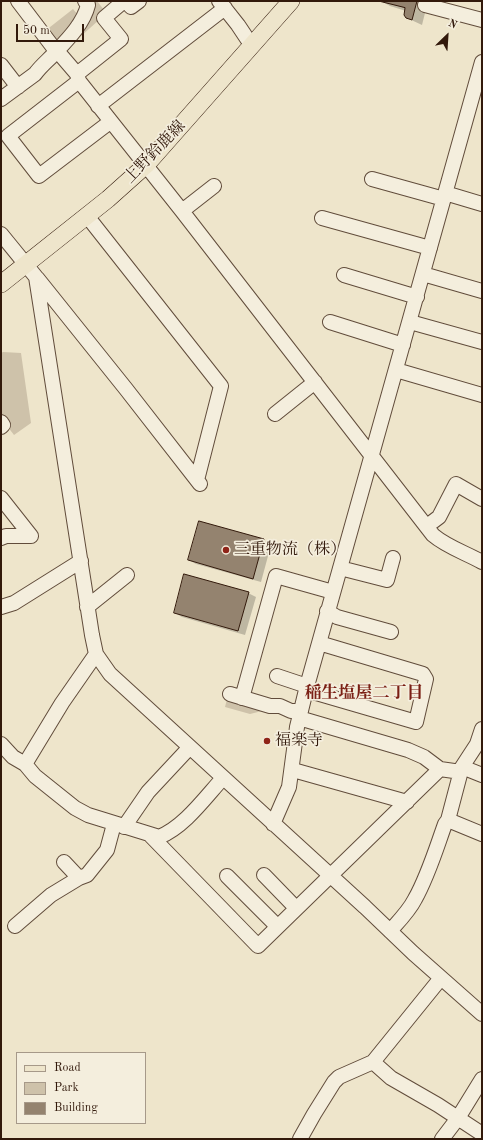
<!DOCTYPE html>
<html>
<head>
<meta charset="utf-8">
<style>
	body { margin:0 }
	#map { position:relative; width:483px; height:1140px; overflow:hidden; background:#eee5cb; font-family:"Old Standard TT",serif }
	canvas { display:block }
	.frame { position:absolute; inset:0; border:2px solid #32190b; pointer-events:none }
	.legend { position:absolute; left:16px; top:1052px; width:130px; height:72px; box-sizing:border-box; background:#f4eedd; border:1px solid #a69989; margin:0; padding:5px 7px; list-style:none; font-size:12px; color:#32190b }
	.legend li { display:flex; align-items:center; gap:8px; height:20px }
	.legend b { width:20px; border:1px solid #a69989 }
	.north { position:absolute; left:427px; top:16px; width:40px; height:40px; -webkit-text-stroke:3px #f4eedd; paint-order:stroke; rotate:25deg; font-size:11px; font-weight:700; line-height:16px; text-align:center; color:#32190b }
	.north::after { content:''; display:block; margin:auto; width:14px; height:18px; background:#32190b; clip-path:polygon(50% 0,100% 100%,50% 72%,0 100%) }
	.scale { position:absolute; left:16px; top:24px; width:68px; height:18px; box-sizing:border-box; border:2px solid #32190b; border-top:0; padding-left:5px; font-size:12px; line-height:14px; white-space:nowrap; color:#32190b; -webkit-text-stroke:3px #f4eedd; paint-order:stroke }
</style>
</head>
<body>
<div id="map">
<canvas width="483" height="1140"></canvas>
<div class="frame"></div>
<ul class="legend">
<li><b style="height:5px;background:#eee5cb"></b>Road</li>
<li><b style="height:11px;background:#cec2aa"></b>Park</li>
<li><b style="height:11px;background:#94836f"></b>Building</li>
</ul>
<div class="north">N</div>
<div class="scale">50 m</div>
</div>
<script>
const c = document.querySelector('canvas').getContext('2d');
c.lineJoin = 'round';
function fill(path, color) { c.fillStyle = color; c.fill(path, 'evenodd'); }
function stroke(path, color, width, dash) { c.strokeStyle = color; c.lineWidth = width; c.lineCap = dash ? 'butt' : 'round'; c.setLineDash(dash || []); c.stroke(path); }
function label(font, color, halo, rows, align = 'center') {
  c.font = font + ' "Old Standard TT","Noto Serif JP",serif'; c.lineWidth = 3.5; c.setLineDash([]); c.textBaseline = 'middle'; c.strokeStyle = halo; c.fillStyle = color; for (const [text, x, y, turn = 0] of rows) {
    c.save(); c.translate(x, y); c.rotate((+turn || 0) * Math.PI / 180); c.textAlign = isNaN(turn) ? turn : align; if (halo) c.strokeText(text, 0, 0); c.fillText(text, 0, 0); c.restore();
  }
}
fill(new Path2D(`
	M91 1H97L104 10 100 19 69 47Z
	M73 9 79 16 63 41 54 42 45 31Z
	M3 352 21 353 31 423 14 435 1 418V353Z
	M227 699 262 709V711L250 714 225 707Z`), '#cec2aa');
fill(new Path2D(`
	M381 1H428L422 25 407 18 406 11 390 6Z
	M263 540 271 545 261 582 196 564 189 560Z
	M248 593 256 597 245 635 182 617 175 613Z`), '#0003');
const building = new Path2D(`
	M379 1H417L412 20 406 18 404 15 405 8Z
	M199 521 264 539 253 579 188 560Z
	M184 574 249 592 238 631 174 613Z`);
fill(building, '#94836f');
stroke(building, '#32190b', 1);
const minor = new Path2D(`
	M18 1 56 51 59 53 77 74 79 81 182 211 433 535C447 547 466 553 482 562
	M126 1 131 7 139 1
	M219 1 238 25 252 46
	M425 5 482 20
	M1 65 18 87
	M77 74 121 39 104 18 124 1
	M79 81 8 136 39 176 110 122
	M1 99 35 74C40 67 46 62 52 56 66 41 83 25 88 5L85 1
	M98 106 225 8
	M372 179 444 199
	M445 193 482 204
	M182 211 214 186
	M87 216 221 386 197 480
	M322 218 430 248
	M1 234 36 277 92 635 96 654 110 674 365 907 413 953 482 1014
	M423 274 482 291
	M344 275 417 297
	M37 278 126 389 200 484
	M330 322 403 345
	M410 322 482 342
	M396 370 482 395
	M275 414 315 382
	M1 422 3 425 1 427
	M1 498 31 536
	M427 526 439 517 456 484 482 499
	M1 538 6 536H31
	M340 568 387 580 393 558
	M1 607 14 603 81 561
	M87 607 127 575
	M327 611 337 617 391 632
	M277 676 307 686
	M306 690 416 722 426 679 423 674 319 643
	M230 694 270 706H280L291 711H301
	M242 698 276 576 333 592
	M299 718 408 750 424 757 440 769 461 772
	M1 744 13 757 25 764 35 776 75 808 88 815 159 837C184 827 204 799 223 778
	M25 764 62 703 96 654
	M462 767 482 775
	M293 770 407 802
	M448 820 482 834
	M273 824 289 787 297 727 307 686 482 62
	M124 827 148 792 190 747
	M151 836 258 946 440 769
	M64 862 79 878
	M264 875 296 908
	M227 876 277 926
	M15 926 51 895 79 878 87 875 107 850 114 824
	M390 931C399 921 409 911 415 899 428 876 436 849 445 824L448 820 462 767 477 744 482 729
	M373 1062 391 1078 438 1105 482 1134
	M300 1139 314 1114 334 1082 339 1077 373 1062 441 978
	M442 1139 458 1118 482 1079`);
const major = new Path2D(`
	M1 284 108 199 146 165 291 1`);
stroke(minor, '#614c3b', 16);
stroke(major, '#32190b', 18);
stroke(minor, '#f4eedd', 14);
stroke(major, '#eee5cb', 17);
for (const [x, y, r, color] of [
	[226,550,4,"#8f2418"],
	[267,741,4,"#8f2418"]
]) { const dot = new Path2D(); dot.arc(x, y, r, 0, 2 * Math.PI); c.fillStyle = color; c.fill(dot); stroke(dot, '#f4eedd', 1.5); }
label('16px', '#32190b', '#f4eedd', [
	["上野鈴鹿線",155,152,-46]
]);
label('16px', '#32190b', '#f4eedd', [
	["三重物流（株）",234,550],
	["福楽寺",275,741]
], 'left');
label('bold 17px', '#7a1f14', '#f4eedd', [
	["稲生塩屋二丁目",364,694]
]);
</script>
</body>
</html>
